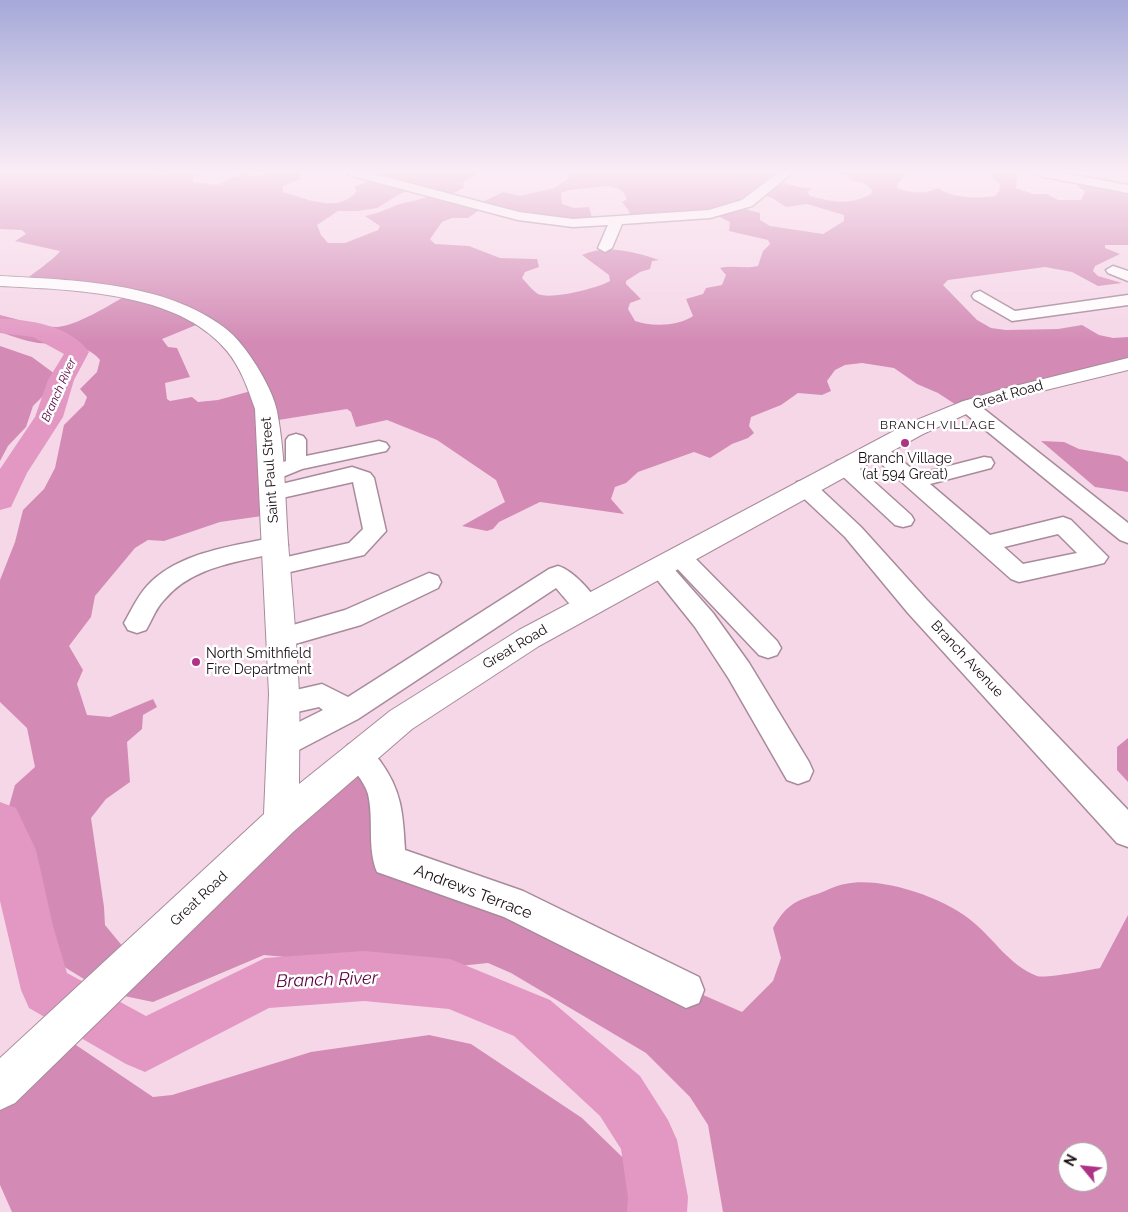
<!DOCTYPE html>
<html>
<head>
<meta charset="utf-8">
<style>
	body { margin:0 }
	#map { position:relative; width:1128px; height:1212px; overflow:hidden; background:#f6d7e8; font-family:Raleway,sans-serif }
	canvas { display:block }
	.north { position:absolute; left:1058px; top:1142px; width:50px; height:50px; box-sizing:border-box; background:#fff; border:1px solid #a39fa1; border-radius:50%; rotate:298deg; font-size:14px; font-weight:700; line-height:20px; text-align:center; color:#1a1015 }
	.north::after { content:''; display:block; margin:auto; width:18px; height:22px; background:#ae3385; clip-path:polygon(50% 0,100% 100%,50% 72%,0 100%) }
</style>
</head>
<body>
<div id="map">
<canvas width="1128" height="1212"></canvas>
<div class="north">N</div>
</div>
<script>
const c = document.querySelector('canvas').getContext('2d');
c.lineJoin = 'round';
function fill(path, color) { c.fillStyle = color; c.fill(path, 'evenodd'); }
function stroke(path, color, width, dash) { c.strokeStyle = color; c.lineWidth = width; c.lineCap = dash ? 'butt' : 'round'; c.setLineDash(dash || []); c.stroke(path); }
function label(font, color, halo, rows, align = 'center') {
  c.font = font + ' Raleway,sans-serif'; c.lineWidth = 5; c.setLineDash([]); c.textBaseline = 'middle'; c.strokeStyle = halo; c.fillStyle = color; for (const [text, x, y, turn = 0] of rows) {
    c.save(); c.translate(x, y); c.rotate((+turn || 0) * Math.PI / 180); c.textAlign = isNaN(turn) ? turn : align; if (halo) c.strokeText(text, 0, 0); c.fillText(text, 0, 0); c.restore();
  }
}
fill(new Path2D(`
	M0 172H145C158 177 188 172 203 172L193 177V182L217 185 242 173 254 176 272 172H300L301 179 283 186V192C305 198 338 214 356 192L355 186 376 179 352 172H480L463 182 464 188 446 197 476 205 503 192 521 196 532 193 554 188 569 178V175L558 172H785L775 181C788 183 800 189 812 188L807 192 810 196C835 202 847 206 871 194L872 190 866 184 853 181 846 175 828 172H908L898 183 897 188C912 193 924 195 938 188 953 199 978 198 995 196L999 191 1000 185 991 175 982 172H1017L1015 177 1017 179 1016 188 1033 194H1047L1058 200H1081L1085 191 1078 187 1079 181 1128 189V245H1105V248L1120 254 1095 266 1093 271 1098 276 1122 283 1098 286 1072 272 1045 267 948 280 943 285 977 320 991 328 1006 330 1058 329 1082 325 1099 335 1113 338 1128 337V367L964 410 938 393 917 384 894 368 862 363 845 365 835 370 827 381 831 391 822 395 798 393 781 405 751 417 749 426 754 433 748 438 732 444 710 458 694 452 638 472 626 483 615 487 611 499 624 514 540 502 499 522 493 529 487 531 462 526 505 502 496 480 437 440 387 420 356 427 351 412 347 409 266 422 269 515 220 522 164 541 148 540 135 548 95 596 91 617 69 646 83 670 77 684 87 715 110 717 153 699 157 707 143 715 142 729 127 742 130 782 106 799 91 818 104 907 105 925 138 965 351 765 375 781 386 856 742 1012 773 981 781 958 773 928C787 904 795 901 820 893 828 890 837 885 845 884 882 876 945 898 973 922 995 940 1009 965 1037 976 1044 979 1089 970 1100 968L1128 915V1212H723L708 1125 690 1097 646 1053 511 973 488 963 421 970 264 955 153 1002 105 992 45 955 33 933 22 866 6 839V817L15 785 35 767 27 728 0 702V580L15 542 23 510 44 489 55 468 64 425 84 405 87 397 80 389 97 372 100 360C86 342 58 345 38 343 25 341 12 336 0 332V315C18 319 38 327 57 327 76 326 110 305 127 295L24 281C32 274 56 258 60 251L15 241 26 234 22 230 0 229ZM607 186C618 188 623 189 627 199L622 202 629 211 632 220 714 214 730 222 729 231 768 240 770 244 763 251 758 266C744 269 733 265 720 268L726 275 722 285 706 288 703 294 686 299 693 316C680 326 651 327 635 321L628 309 630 303 641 299 626 284V281L640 272 650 269 652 261 659 260C634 252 607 244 582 255L609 275 610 281C598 288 551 300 538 294 533 291 526 282 522 278L525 272 539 267 537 259 500 258 469 246 435 244 430 239 442 222 452 218H468L482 208 593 221 589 207 574 208 562 204 561 193 569 190ZM414 189 431 195C421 200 411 201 400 204 388 208 378 214 365 216L380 226 378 230 345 243H328L321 235 317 225 338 211H358L377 208 400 194ZM757 194 772 198 786 207 807 204 844 215V221L823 234 770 226 760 220V213L738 207ZM201 323 248 369 251 391 218 400 198 402 192 397 170 401 167 399 165 383 190 377 177 348 168 347 162 339ZM1068 1152H1098V1182H1068Z
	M0 346 32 357 55 374 52 387 33 406 26 427 8 446 0 461Z
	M1041 441 1064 442 1079 449 1120 456 1128 462V492L1095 487Z
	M1128 738V782L1117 770V747Z
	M429 1035 471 1044 582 1118 647 1181 640 1212H12L0 1185V1098L70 1041 153 1097 172 1095 311 1052Z`), '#d38bb5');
fill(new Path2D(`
	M0 319C29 319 71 326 89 352L74 380 63 417 27 473 11 507 0 510V469L35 417 48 380 64 354 33 337 0 333Z
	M0 802 16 808 36 850 53 926 67 973 146 1016 265 958 364 951 450 959 550 1000 640 1076 668 1120 677 1140 688 1197 687 1212H627L628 1197 621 1149 600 1116 514 1036 449 1009 364 1001 269 1008 145 1072 126 1064 29 1008 21 990 0 901Z`), '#e298c3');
const minor = new Path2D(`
	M347 172H367L519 212 573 219 709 210 742 200 779 172H793L752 206 710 218 622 224 612 248 605 252 598 248 608 225 573 227 518 220 349 175Z
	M1034 172H1059L1128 185V193L1040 176Z
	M1113 266 1128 271V281L1108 273 1106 270Z
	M980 291 1015 311 1128 295V305L1012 321 974 299 972 296 974 293Z
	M968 400 975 402 1128 523V543L1120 540 961 410 958 406 961 402Z
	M296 434 303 436 306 440V456L379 441 386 443 389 447 386 451 302 469 280 478 273 476 270 471 273 466 286 461V440L289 436Z
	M876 443 883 445 918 474 984 457 991 458 994 463 991 468 930 484 990 535 1063 517 1071 520 1108 557 1104 563 1096 565 1019 582 1011 579 869 453 866 449 869 445ZM1058 534 1077 553 1023 564 1004 547Z
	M844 460 851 461 911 515 914 520 911 525 903 527 895 525 837 471 834 466 837 461Z
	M352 467 370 473 374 478 386 531 364 555 277 575 269 573 265 567 269 561 349 543 363 529 353 482 273 500 265 498 262 493 265 488Z
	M805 480 813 482 861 527 926 599 1128 810V847L1117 843 908 613 845 537 797 492 794 487 797 482Z
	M276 537 284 539 288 545 284 551C243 562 194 564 164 600 156 608 152 620 146 630L137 633 128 630 124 623C131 611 137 597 147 586 178 552 233 546 276 537Z
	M679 548 687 550 777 641 781 648 777 655 768 658 759 655 671 562 667 556 671 550Z
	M659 559 667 561 713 613 749 663 809 762 813 771 809 780 798 784 787 780 729 679 695 627 647 567 651 561Z
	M558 566C574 571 592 592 600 606L596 613C577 618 568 601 556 588L358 719 293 753 283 757 273 753 268 744 273 735 323 710 319 707 284 715 274 711 270 703 274 695 322 684 348 697 549 569Z
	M429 573 438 576 441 582 438 588 361 625 281 648 272 645 268 638 272 631 345 610Z
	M358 741C370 745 373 752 380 761 402 791 403 814 405 850L523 891 699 977 704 990 699 1003 686 1008 504 917 377 872C367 848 374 820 368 794 364 780 350 767 343 754L348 745Z`);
const major = new Path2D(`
	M0 276C73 280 165 282 225 328 245 343 272 386 277 411 285 453 285 499 288 543 292 593 297 643 299 694 300 724 299 754 299 784L390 711 519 630 907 424 961 402 999 390 1128 358V370L1013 398 975 410 923 434 539 646 412 729 293 832 15 1103 0 1110V1058L264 814 269 694 255 409C248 389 241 368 227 351 178 291 71 290 0 286Z`);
stroke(minor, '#a88b9b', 3);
stroke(major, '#a88b9b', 2);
fill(minor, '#fff');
fill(major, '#fff');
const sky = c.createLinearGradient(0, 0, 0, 342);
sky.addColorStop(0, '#a5a9d9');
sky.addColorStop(0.5, '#fbedf5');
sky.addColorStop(1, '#fbedf500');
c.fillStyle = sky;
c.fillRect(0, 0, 1128, 342);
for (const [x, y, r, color] of [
	[905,443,5,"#ae3385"],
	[196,662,5,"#ae3385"]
]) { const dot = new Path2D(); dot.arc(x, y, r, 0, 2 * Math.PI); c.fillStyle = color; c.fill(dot); stroke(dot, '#fff', 2); }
label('italic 12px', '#5e0545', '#fff', [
	["Branch River",59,390,-66]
]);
c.letterSpacing = '1px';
label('12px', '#1a1015', '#fff', [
	["BRANCH VILLAGE",938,425]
]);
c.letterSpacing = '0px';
label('14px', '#1a1015', '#fff', [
	["Great Road",1008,395,-16],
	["Saint Paul Street",270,470,-94],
	["Great Road",515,647,-31],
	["Branch Avenue",967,659,47],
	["Great Road",199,899,-43]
]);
label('14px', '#1a1015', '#fff', [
	["Branch Village",905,459],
	["(at 594 Great)",905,475],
	["North Smithfield",206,654,"left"],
	["Fire Department",206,670,"left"]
]);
label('16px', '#1a1015', '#fff', [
	["Andrews Terrace",473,892,21]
]);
label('italic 18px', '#5e0545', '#fff', [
	["Branch River",327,980,-2]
]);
</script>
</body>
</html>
